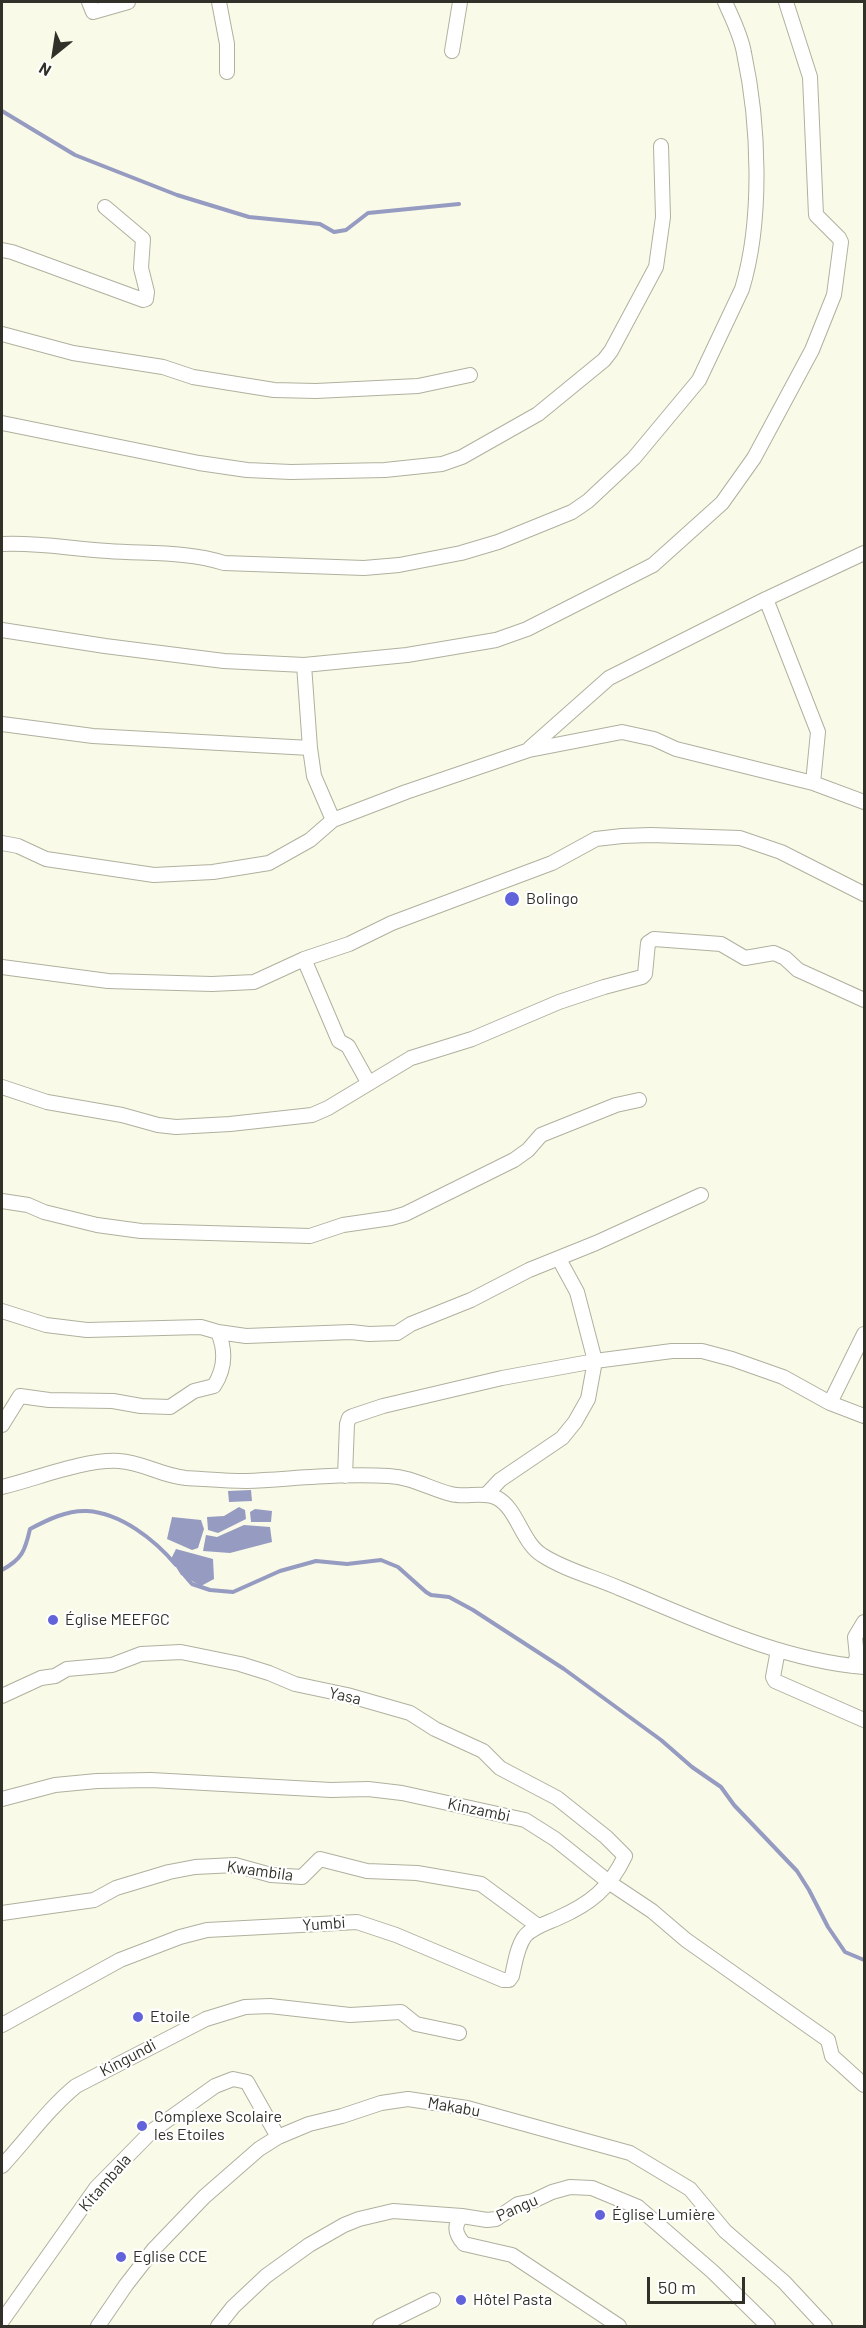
<!DOCTYPE html>
<html>
<head>
<meta charset="utf-8">
<style>
	body { margin:0 }
	#map { position:relative; width:866px; height:2328px; overflow:hidden; background:#fafae8; font-family:Barlow,sans-serif }
	canvas { display:block }
	.frame { position:absolute; inset:0; border:3px solid #31312a; pointer-events:none }
	.north { position:absolute; left:24px; top:24px; width:60px; height:60px; -webkit-text-stroke:4px #fff; paint-order:stroke; rotate:210deg; font-size:16px; font-weight:700; line-height:24px; text-align:center; color:#31312a }
	.north::after { content:''; display:block; margin:auto; width:21px; height:27px; background:#31312a; clip-path:polygon(50% 0,100% 100%,50% 72%,0 100%) }
	.scale { position:absolute; left:647px; top:2277px; width:98px; height:27px; box-sizing:border-box; border:3px solid #31312a; border-top:0; padding-left:8px; font-size:18px; line-height:21px; white-space:nowrap; color:#31312a; -webkit-text-stroke:4px #fff; paint-order:stroke }
</style>
</head>
<body>
<div id="map">
<canvas width="866" height="2328"></canvas>
<div class="frame"></div>
<div class="north">N</div>
<div class="scale">50 m</div>
</div>
<script>
const c = document.querySelector('canvas').getContext('2d');
c.lineJoin = 'round';
function fill(path, color) { c.fillStyle = color; c.fill(path, 'evenodd'); }
function stroke(path, color, width, dash) { c.strokeStyle = color; c.lineWidth = width; c.lineCap = dash ? 'butt' : 'round'; c.setLineDash(dash || []); c.stroke(path); }
function label(font, color, halo, rows, align = 'center') {
  c.font = font + ' Barlow,sans-serif'; c.lineWidth = 4.5; c.setLineDash([]); c.textBaseline = 'middle'; c.strokeStyle = halo; c.fillStyle = color; for (const [text, x, y, turn = 0] of rows) {
    c.save(); c.translate(x, y); c.rotate((+turn || 0) * Math.PI / 180); c.textAlign = isNaN(turn) ? turn : align; if (halo) c.strokeText(text, 0, 0); c.fillText(text, 0, 0); c.restore();
  }
}
fill(new Path2D(`
	M251 1490 252 1501 229 1502 228 1491Z
	M239 1507 245 1510 246 1519 218 1533 208 1530 207 1517 224 1516Z
	M255 1509 272 1511 271 1522H251L250 1512Z
	M172 1517 201 1520 204 1529 198 1548 192 1550 167 1539Z
	M244 1525 270 1527 272 1542 230 1553 203 1551 206 1535 217 1537Z
	M176 1549 213 1559 214 1579 201 1586 181 1575 171 1559Z`), '#969bc1');
stroke(new Path2D(`
	M2 111 75 155 177 195 249 217 320 224 334 232 346 230 368 213 459 204
	M2 1570C22 1559 25 1551 30 1529 47 1520 67 1510 87 1511 121 1513 155 1540 176 1565
	M185 1576 192 1584 210 1590 233 1592 280 1571 316 1561 347 1564 381 1560 398 1567 426 1592 431 1595 449 1597 473 1610 564 1669 661 1740 692 1767 721 1787 734 1805 797 1871 809 1890 828 1927 845 1952 864 1960`), '#969bc1', 4);
const minor = new Path2D(`
	M89 2 93 12 128 2
	M219 2 227 44V72
	M452 51 460 2
	M2 250 12 252 143 300 146 299 147 292 141 268 143 239 105 207
	M2 334 73 353 163 367 193 377 274 390 316 391 418 386 470 375
	M2 423 199 463 247 470 291 472 385 470 442 464 462 457 538 414 604 360 611 351 656 267 663 217 661 146
	M2 544C39 542 71 549 108 551 146 554 187 551 224 563L364 568 399 565 461 553 498 542 572 512 588 501 634 458 699 380 742 289C763 220 759 123 744 53 741 35 732 18 725 2
	M766 599 818 732 813 783
	M2 630 105 646 224 661 304 665 407 655 496 640 527 629 653 565 722 503 754 458 812 350 834 295 841 242 839 238 816 215 810 77 786 2
	M304 665 310 748
	M2 724 93 736 310 748 314 776 333 820
	M530 748 609 678 766 599 864 553
	M2 843 18 846 46 859 154 875 213 872 269 863 310 840 333 820 406 792 529 750 622 732 654 739 676 749 813 783 864 802
	M304 959 339 1041 348 1046 368 1082
	M2 967 108 981 212 984 254 982 304 959 349 944 392 923 552 863 596 839 622 836 651 835 740 838 781 852 864 894
	M2 1087 47 1102 122 1115 158 1125 176 1127 230 1124 312 1115 328 1108 411 1058 472 1039 559 1002 604 987 642 977 645 974 648 943 654 939 721 944 745 958 774 953 785 958 798 970 864 1000
	M2 1201 28 1205 44 1212 97 1225 141 1231 310 1236 343 1225 391 1218 405 1214 514 1160 528 1150 541 1135 616 1105 639 1100
	M2 1311 46 1325 87 1330 201 1327 218 1332 246 1336 351 1332 369 1334 397 1333 411 1324 471 1300 529 1270 596 1243 701 1195
	M830 1403 864 1334
	M2 1425 20 1396 49 1400 113 1401 141 1406 170 1407 194 1391 214 1386C225 1369 226 1351 218 1332
	M345 1476 347 1424 349 1418 353 1416 383 1406 502 1378 595 1361 672 1351H702L732 1359 783 1377 830 1403 864 1416
	M2 1487C36 1479 84 1459 119 1461 142 1462 162 1476 186 1478 205 1479 226 1481 246 1481 293 1479 341 1473 389 1476 412 1477 430 1489 451 1494 466 1498 483 1491 497 1498 517 1508 522 1543 542 1555 565 1570 594 1577 619 1588 697 1620 779 1660 864 1667
	M486 1495 500 1480 562 1438 575 1422 588 1399 595 1361 577 1292 559 1259
	M778 1650 773 1677 775 1681 864 1720
	M853 1666 857 1657 855 1637 864 1622
	M2 1696 41 1678 55 1676 67 1669 112 1665 141 1654 181 1652 240 1664 269 1673 295 1684 347 1695 410 1713 435 1729 483 1751 500 1768 557 1798 606 1837 625 1856C610 1888 590 1904 558 1918 547 1923 533 1927 525 1936 517 1947 515 1963 512 1976L509 1980H503L396 1935 357 1922 207 1930 180 1937 120 1960 2 2025
	M2 1799 55 1785 97 1781 151 1780 331 1790 368 1789 402 1793 525 1820 555 1839 610 1883 652 1911 686 1940 828 2040 832 2056 864 2085
	M2 1913 94 1900 116 1888 169 1872 195 1867 235 1865 271 1875 302 1877 320 1859 367 1871 417 1873 481 1884 538 1926
	M2 2166C27 2139 48 2109 76 2086L206 2019 245 2007 270 2006 350 2015 401 2012 416 2024 459 2033
	M462 2216C453 2226 455 2234 464 2244L512 2255 619 2326
	M2 2321 96 2188 152 2131 215 2086 233 2079 247 2082 278 2137
	M98 2326 126 2285 154 2249 204 2197 259 2149 278 2137 309 2124 342 2116 381 2103 408 2099 467 2108 630 2153 690 2189 725 2231 784 2282 825 2326
	M218 2326 233 2307 266 2276 309 2245 344 2225 359 2219 393 2211 462 2216 487 2220 496 2219 518 2204 533 2201 552 2192 570 2187 592 2188 638 2207 713 2272 768 2326
	M380 2326 433 2300`);
stroke(minor, '#b1b09f', 16);
stroke(minor, '#fff', 14);
for (const [x, y, r, color] of [
	[512,899,8,"#6262da"],
	[53,1620,6,"#6262da"],
	[138,2017,6,"#6262da"],
	[142,2126,6,"#6262da"],
	[600,2215,6,"#6262da"],
	[121,2257,6,"#6262da"],
	[461,2300,6,"#6262da"]
]) { const dot = new Path2D(); dot.arc(x, y, r, 0, 2 * Math.PI); c.fillStyle = color; c.fill(dot); stroke(dot, '#fff', 2); }
label('16px', '#31312a', '#fff', [
	["Bolingo",526,899],
	["Église MEEFGC",65,1620],
	["Etoile",150,2017],
	["Complexe Scolaire",154,2117],
	["les Etoiles",154,2135],
	["Église Lumière",612,2215],
	["Eglise CCE",133,2257],
	["Hôtel Pasta",473,2300]
], 'left');
label('16px', '#31312a', '#fff', [
	["Yasa",345,1696,12],
	["Kinzambi",479,1810,12],
	["Kwambila",260,1871,8],
	["Yumbi",324,1924,-4],
	["Kingundi",128,2058,-28],
	["Makabu",454,2107,10],
	["Kitambala",105,2183,-49],
	["Pangu",517,2208,-24]
]);
</script>
</body>
</html>
